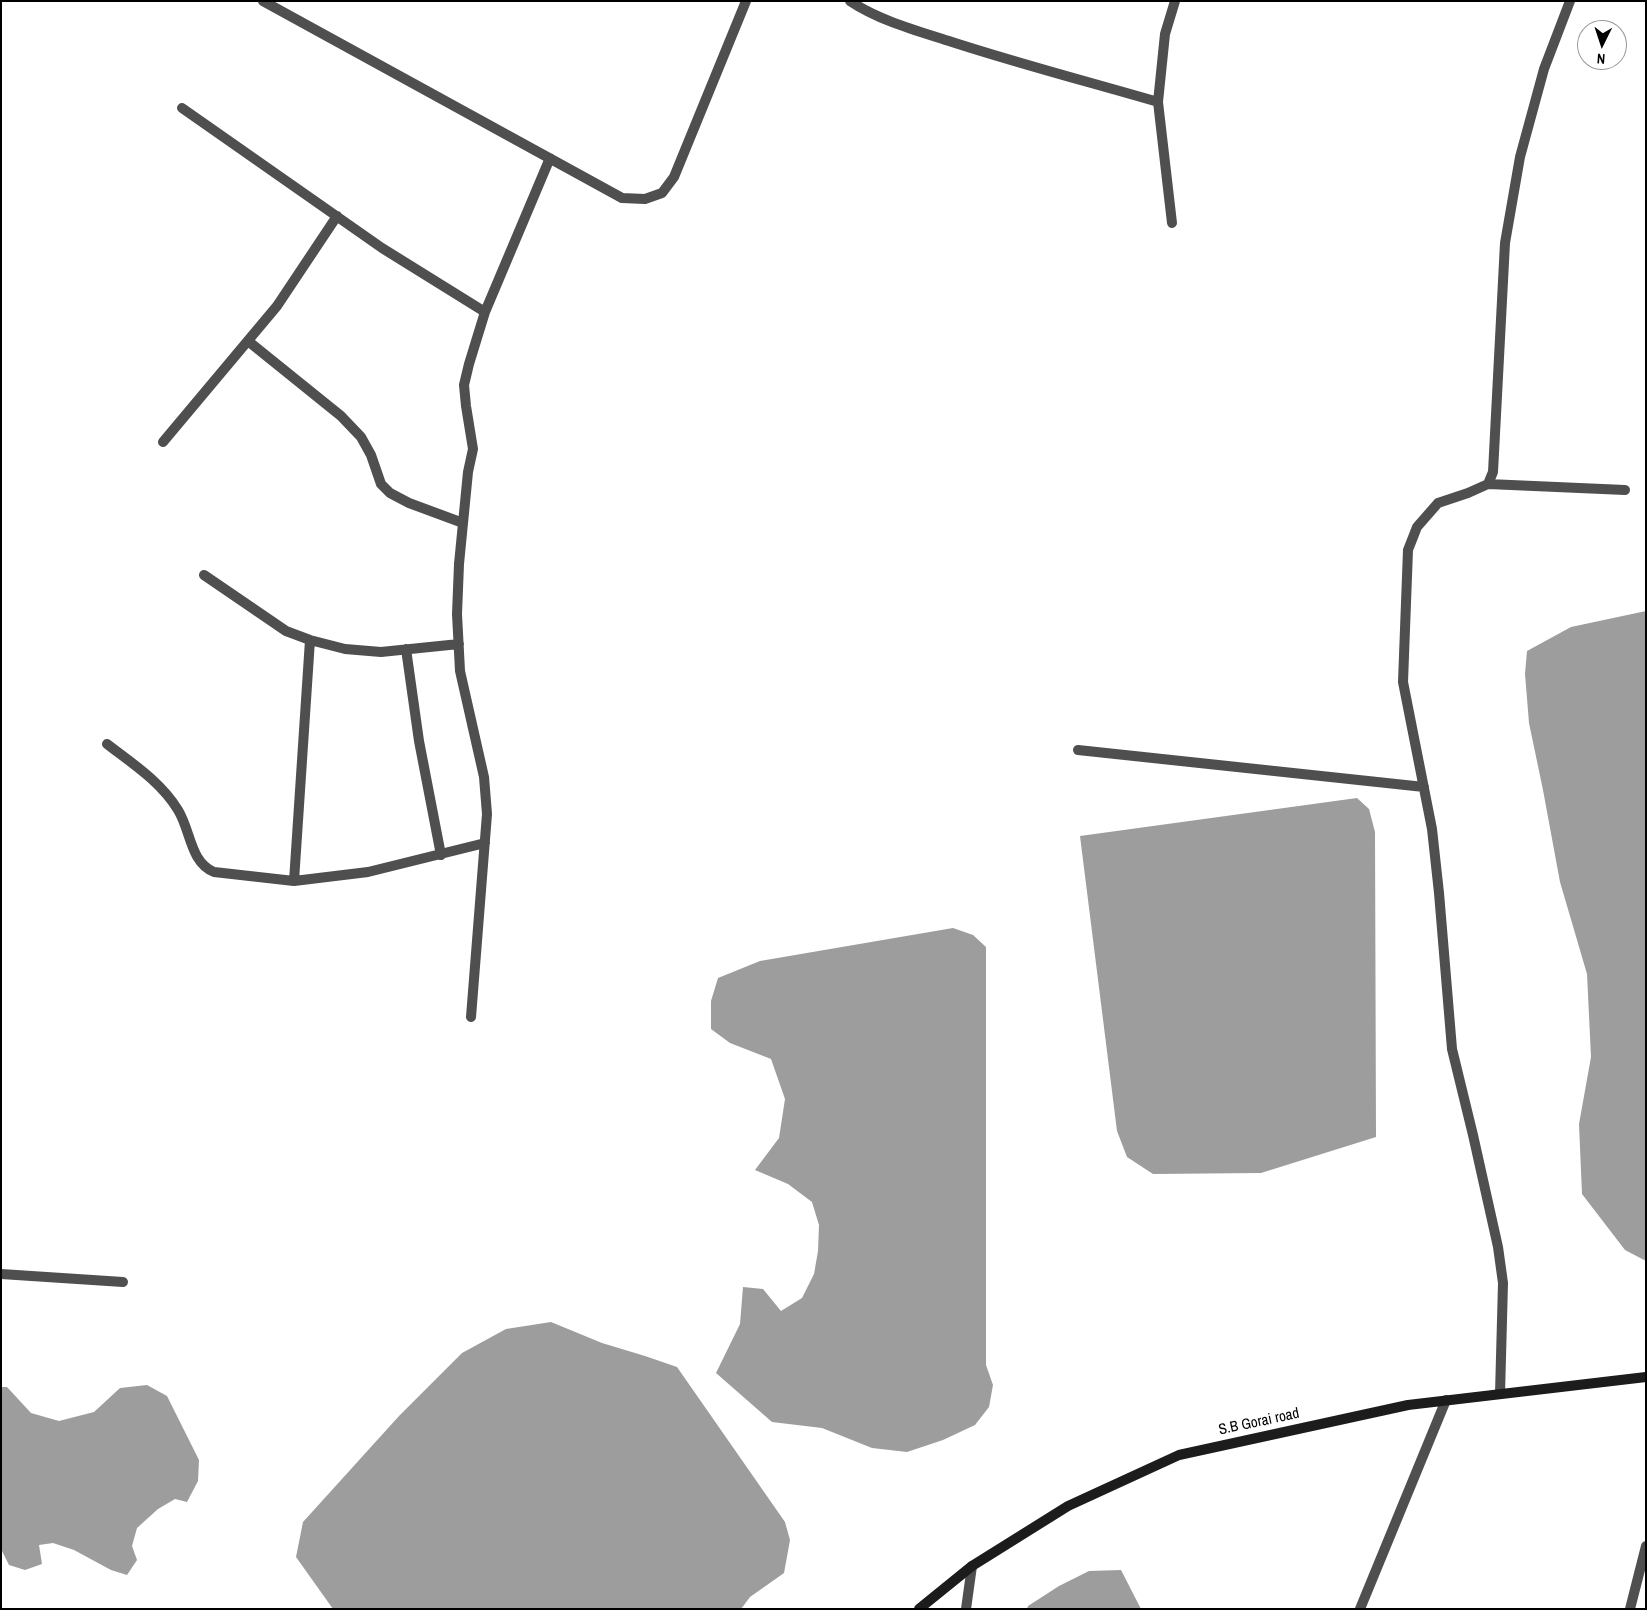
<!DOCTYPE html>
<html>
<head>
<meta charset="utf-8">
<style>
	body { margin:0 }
	#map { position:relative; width:1647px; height:1610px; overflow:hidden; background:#fff; font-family:"Archivo Narrow",sans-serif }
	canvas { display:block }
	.frame { position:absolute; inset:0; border:2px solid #000; pointer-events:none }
	.north { position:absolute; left:1577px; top:20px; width:50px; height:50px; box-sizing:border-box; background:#fff; border:1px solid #999; border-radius:50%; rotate:184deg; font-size:14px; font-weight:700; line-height:20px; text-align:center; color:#000 }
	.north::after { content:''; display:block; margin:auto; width:18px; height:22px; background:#000; clip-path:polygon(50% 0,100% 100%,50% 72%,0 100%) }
</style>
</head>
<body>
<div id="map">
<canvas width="1647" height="1610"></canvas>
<div class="frame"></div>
<div class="north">N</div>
</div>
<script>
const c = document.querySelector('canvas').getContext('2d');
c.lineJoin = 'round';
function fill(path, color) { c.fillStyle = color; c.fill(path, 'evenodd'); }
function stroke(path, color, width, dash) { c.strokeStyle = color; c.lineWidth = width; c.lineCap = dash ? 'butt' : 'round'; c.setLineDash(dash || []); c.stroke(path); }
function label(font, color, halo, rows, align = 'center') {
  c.font = font + ' "Archivo Narrow",sans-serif'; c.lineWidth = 4; c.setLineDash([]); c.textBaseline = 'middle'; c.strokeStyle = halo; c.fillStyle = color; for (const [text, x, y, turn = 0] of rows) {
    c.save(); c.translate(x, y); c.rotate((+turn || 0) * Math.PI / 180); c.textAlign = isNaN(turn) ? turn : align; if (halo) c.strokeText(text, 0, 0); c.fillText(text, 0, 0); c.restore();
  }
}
fill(new Path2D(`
	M1646 611V1261L1625 1250 1582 1194 1579 1124 1591 1057 1587 974 1560 882 1543 790 1529 723 1525 674 1527 651 1571 627Z
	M1357 798 1369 809 1375 832 1376 1137 1261 1173 1153 1174 1127 1157 1117 1131 1080 836Z
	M953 928 973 935 986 947V1365L993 1385 989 1407 975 1425 943 1440 907 1452 872 1448 822 1428 772 1422 716 1373 740 1324 743 1287 763 1289 781 1311 802 1298 814 1274 818 1251 819 1225 812 1202 788 1184 755 1170 779 1138 785 1099 771 1059 730 1043 711 1029V1001L718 978 760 961Z
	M551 1322 602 1343 645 1356 677 1367 785 1522 790 1540 784 1573 750 1597 741 1609H333L296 1557 303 1522 399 1416 462 1353 506 1329Z
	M147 1385 167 1396 199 1460 198 1481 187 1502 175 1499 158 1509 137 1528 132 1546 137 1560 127 1575 111 1570 74 1550 53 1543 39 1545 42 1564 25 1570 9 1565 1 1549V1387H7L31 1413 59 1421 94 1412 120 1388Z
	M1121 1570 1141 1609H1027L1028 1606 1059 1586 1089 1571Z`), '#9d9d9d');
stroke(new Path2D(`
	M263 1 622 198 645 199 662 193 674 177 746 1
	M850 1C880 21 918 31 952 42 1020 64 1089 82 1158 102
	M182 108 382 248 485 312
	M1172 223 1158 102 1165 34 1175 1
	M248 341 341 416 361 437 371 455 381 484 390 493 409 503 463 523
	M163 442 277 306 337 216
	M1488 484 1625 490
	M204 575 286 631 310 640 345 649 381 652 459 644
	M406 649 419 741 441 855
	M107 744C133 764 161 782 178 810 191 831 190 862 214 872L294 881 368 872 485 843
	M1078 750 1424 787
	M294 881 310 640
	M471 1017 487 814 484 777 460 671 457 614 459 564 468 472 473 449 466 406 464 385 469 364 485 312 550 158
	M1 1274 123 1282
	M1500 1394 1503 1283 1498 1247 1473 1135 1452 1049 1439 893 1432 829 1403 682 1408 550 1417 527 1438 503 1468 493 1488 484 1493 472 1505 243 1520 157 1544 69 1570 1
	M966 1609 972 1566
	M1360 1609 1446 1400
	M1630 1609 1646 1546`), '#4f4f4f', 10);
stroke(new Path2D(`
	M919 1609 972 1566 1068 1506 1179 1455 1408 1405 1646 1377`), '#1c1c1c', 10);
label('15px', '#000', '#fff', [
	["S.B Gorai road",1259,1422,-12]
]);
</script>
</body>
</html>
